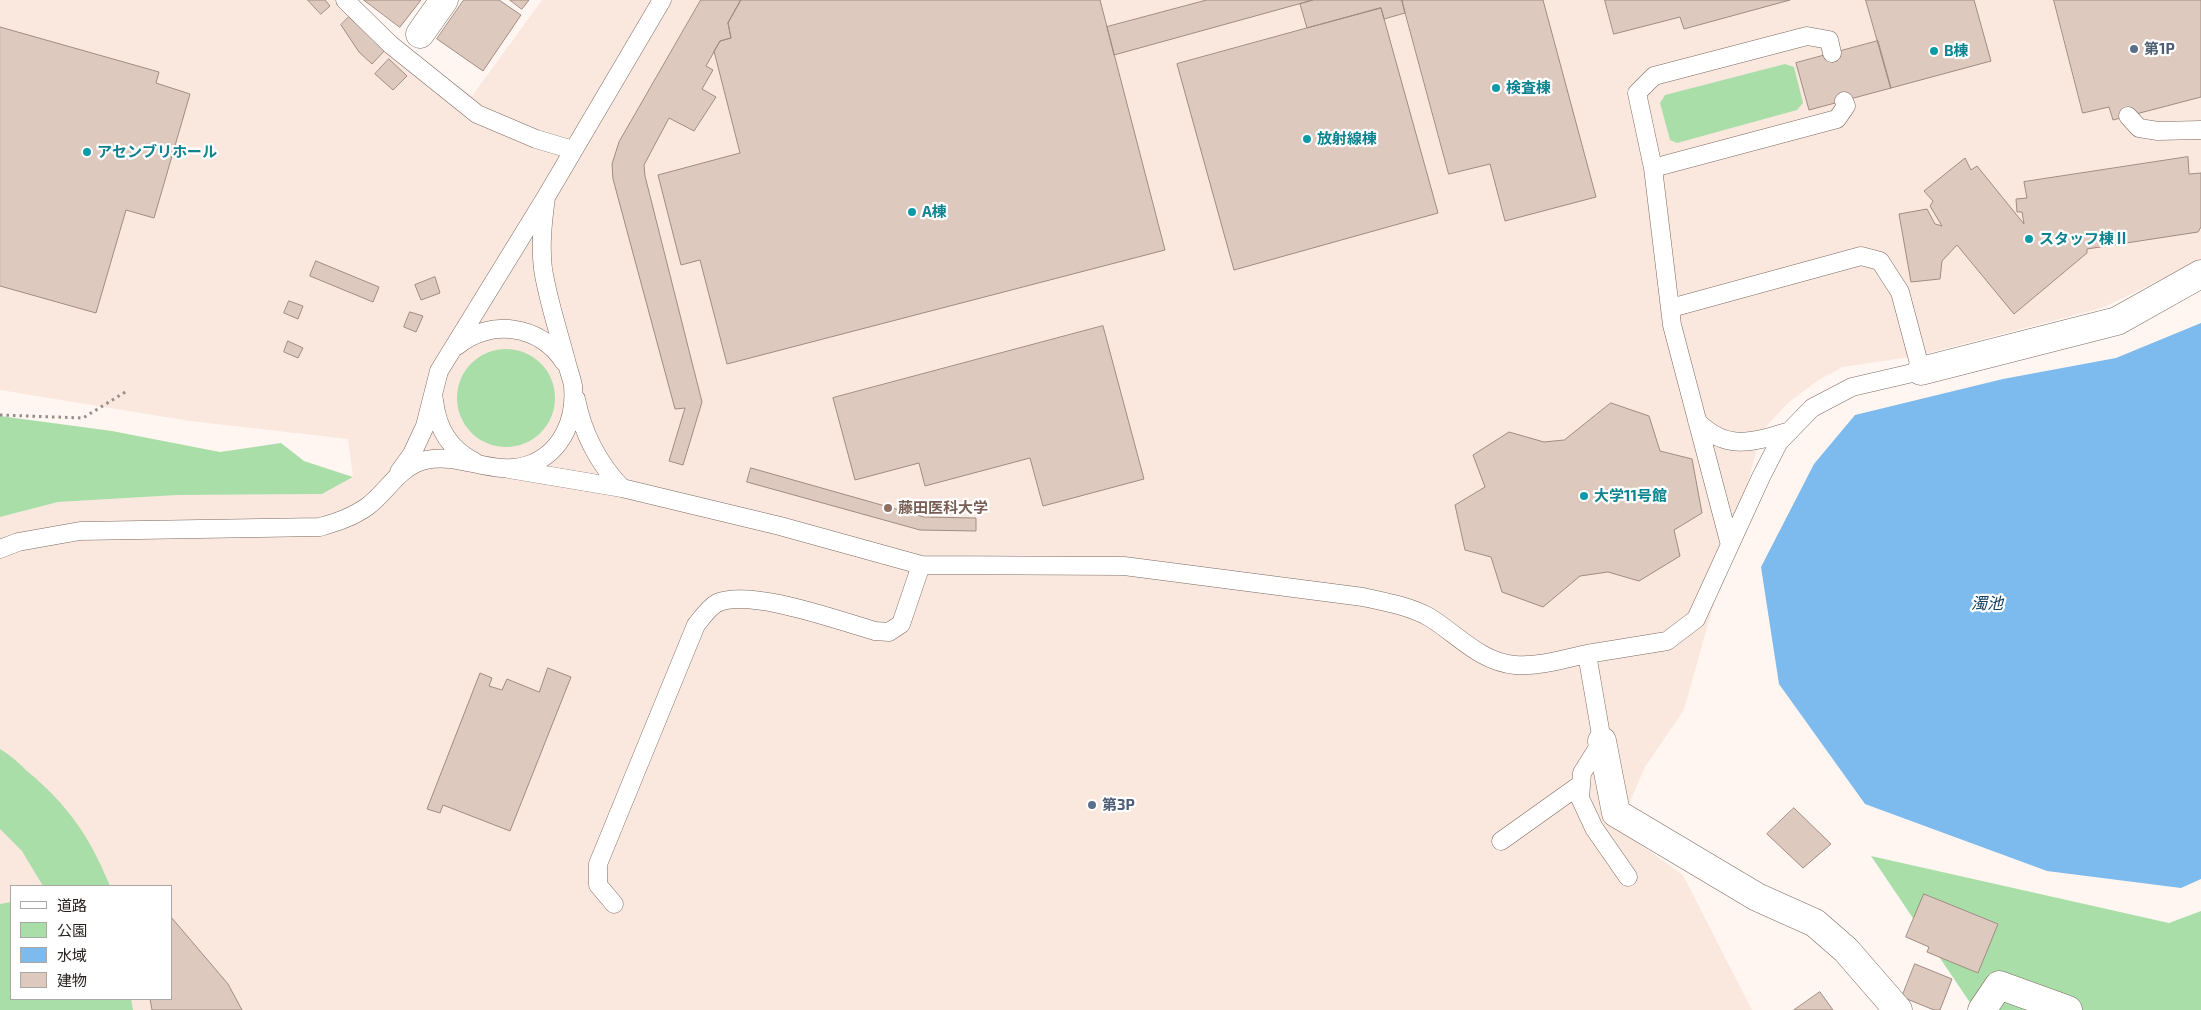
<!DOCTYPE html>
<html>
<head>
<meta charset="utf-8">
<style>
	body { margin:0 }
	#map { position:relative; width:2201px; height:1010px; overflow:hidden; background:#fff6f1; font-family:"Exo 2","Noto Sans JP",sans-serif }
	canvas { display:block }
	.legend { position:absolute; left:10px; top:885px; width:162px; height:115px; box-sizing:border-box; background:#fff; border:1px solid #aaa7a5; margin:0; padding:6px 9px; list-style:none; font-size:15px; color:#2a221e }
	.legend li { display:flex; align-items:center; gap:10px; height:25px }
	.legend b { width:25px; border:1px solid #aaa7a5 }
</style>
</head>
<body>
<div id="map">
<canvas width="2201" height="1010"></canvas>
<ul class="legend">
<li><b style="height:6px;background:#fff"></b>道路</li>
<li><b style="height:14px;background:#aadea8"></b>公園</li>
<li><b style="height:14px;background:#7dbaed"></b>水域</li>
<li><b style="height:14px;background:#dec9be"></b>建物</li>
</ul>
</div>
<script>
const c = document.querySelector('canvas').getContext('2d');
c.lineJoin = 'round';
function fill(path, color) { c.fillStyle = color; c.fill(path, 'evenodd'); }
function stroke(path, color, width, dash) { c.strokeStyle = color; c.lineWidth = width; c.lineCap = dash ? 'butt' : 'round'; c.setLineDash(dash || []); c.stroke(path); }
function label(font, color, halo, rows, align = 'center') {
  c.font = font + ' "Exo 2","Noto Sans JP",sans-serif'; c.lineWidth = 4.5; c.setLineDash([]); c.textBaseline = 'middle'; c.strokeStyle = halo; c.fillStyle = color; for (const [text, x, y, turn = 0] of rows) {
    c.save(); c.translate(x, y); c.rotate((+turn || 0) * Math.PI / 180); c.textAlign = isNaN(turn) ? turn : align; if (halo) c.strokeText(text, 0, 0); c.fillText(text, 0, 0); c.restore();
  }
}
fill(new Path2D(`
	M0 0H351L387 35 472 96 542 0H2201V260L2102 308 1917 356 1843 367 1817 381 1788 403 1762 431 1684 710 1645 767 1618 829 1683 875 1752 1010H0V517L58 502 178 495 322 494 353 477 348 439 190 421 0 390ZM11 886H171V999H11Z`), '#fae8df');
fill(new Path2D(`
	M1785 64 1794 67 1803 103 1797 110 1677 143 1670 140 1660 103 1665 95Z
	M457 398a49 49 0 1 1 98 0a49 49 0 1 1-98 0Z
	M0 416 112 431 220 452 281 443 304 461 353 477 322 494 178 495 58 502 0 517Z
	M0 749C10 755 19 763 27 771 68 805 90 837 110 886H43L22 851 0 829Z
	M1871 856 2169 923 2201 911V1010H1975Z
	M11 902V999H131L133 1010H0V904Z`), '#aadea8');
fill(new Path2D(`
	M2201 323V879L2181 888 2047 871 1865 804 1779 684 1761 567 1814 464 1855 415 2003 379 2116 358Z`), '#7dbaed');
const building = new Path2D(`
	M308 0H325L330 6 321 14Z
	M364 0H421L400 27Z
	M464 0H499L521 15 483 71 437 39Z
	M510 0H529L522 9Z
	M701 0H741L728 23 731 38 720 41 706 66 713 70 702 89 716 97 694 131 669 118 644 165 645 176 702 402 683 465 669 461 685 408 675 409 613 179 612 164 619 142Z
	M741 0H1100L1165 250 727 364 700 260 681 265 658 175 740 153 714 51 720 41 731 38 728 23Z
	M1207 0H1313L1114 55 1107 27Z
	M1313 0H1402L1405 13 1384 19 1381 8 1307 28 1300 4Z
	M1402 0H1543L1596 197 1505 221 1490 164 1449 174Z
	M1605 0H1790L1684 29 1680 17 1614 34Z
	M1866 0H1974L1991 61 1891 88Z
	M2054 0H2201V97L2113 120 2109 107 2083 113Z
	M1381 8 1438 213 1234 270 1177 64Z
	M349 17 386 49 372 64 359 52 341 25Z
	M0 27 159 72 156 83 190 94 154 218 126 210 96 313 0 286Z
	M1878 41 1891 88 1809 110 1796 63Z
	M389 59 407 76 393 90 375 74Z
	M2188 157 2189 174 2201 173V227L2198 232 2087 249V253L2014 314 1957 245 1942 261 1940 279 1911 282 1899 214 1927 209 1935 224 1942 226 1930 206 1933 201 1924 191 1965 158 1971 170 1977 166 2024 224 2022 212H2017L2016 199 2027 198 2024 182Z
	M316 261 379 287 373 302 310 276Z
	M435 277 440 293 421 300 415 285Z
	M289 301 303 306 298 319 284 313Z
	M410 312 423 316 416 332 404 327Z
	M1103 326 1144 479 1043 506 1030 458 925 486 919 463 855 480 833 398Z
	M288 341 303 348 298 358 284 352Z
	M1611 403 1649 416 1660 451 1692 459 1702 513 1674 530 1680 556 1639 581 1608 572 1580 576 1543 607 1502 592 1491 557 1465 550 1455 505 1485 487 1473 455 1509 432 1544 442 1564 440Z
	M751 468 924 517 976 518V531L920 530 747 482Z
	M548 668 571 677 510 831 443 805 440 813 427 809 480 673 492 678 489 686 502 690 507 679 539 692Z
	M1794 808 1831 844 1803 868 1767 834Z
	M1924 894 1998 924 1978 973 1927 952 1929 947 1906 937Z
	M171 917 228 984 242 1010H152L150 999H171Z
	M1915 964 1952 979 1940 1010H1934L1902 997Z
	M1820 992 1833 1010H1794Z`);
fill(building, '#dec9be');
stroke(building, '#a08c82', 1);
const service = new Path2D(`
	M345 0 391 45 477 114 536 139 573 150
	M2128 116 2139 128 2158 131 2201 130
	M1653 168 1837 119 1846 106 1844 101
	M457 346C490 318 541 325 564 362
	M576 399C583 434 598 463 622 488
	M434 400C437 428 449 449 475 462
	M1697 421C1726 452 1754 442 1790 431
	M509 469 622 488 780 526 921 565 1124 566 1363 597C1385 602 1409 606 1429 617 1457 634 1480 662 1515 665 1539 667 1564 659 1587 654L1602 741 1582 773 1580 798 1594 828 1628 877
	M399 472 412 454 425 426 439 371 546 197 662 0
	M1730 545 1672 325 1653 168 1637 93 1654 76 1807 36 1829 40 1832 53
	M0 549 18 542 80 531 320 527C337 522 353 517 368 506 389 490 399 466 426 460 461 452 495 478 531 464 563 451 576 418 573 386 572 379 569 372 567 364 559 333 548 301 543 269 540 245 543 220 546 197
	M1587 654 1667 641 1696 619 1761 477 1779 442 1812 408 1852 387 1921 371 1900 292 1880 261 1861 256 1671 308
	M1501 841 1581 784
	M614 904 598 885V864L696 625C702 618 708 608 717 603 750 588 839 621 875 631L889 632 901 624 921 565`);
const minor = new Path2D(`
	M420 34 444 0
	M1921 371 2117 321 2201 274
	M1602 741 1616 813 1757 897 1815 923 1846 950 1898 1010
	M1982 1010 1999 985 2068 1010`);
stroke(service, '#7d6a61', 19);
stroke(minor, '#7d6a61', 29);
stroke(new Path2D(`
	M0 415 83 418 127 391`), '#968d89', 3, [2.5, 4]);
stroke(service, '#fff', 18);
stroke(minor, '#fff', 28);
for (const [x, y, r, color] of [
	[2134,49,5,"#5c6f8a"],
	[1934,51,5,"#0f9aa8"],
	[1496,88,5,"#0f9aa8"],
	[1307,139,5,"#0f9aa8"],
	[87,152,5,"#0f9aa8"],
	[912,212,5,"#0f9aa8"],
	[2029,239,5,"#0f9aa8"],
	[1584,496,5,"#0f9aa8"],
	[888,508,5,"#8d6e63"],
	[1092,805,5,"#5c6f8a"]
]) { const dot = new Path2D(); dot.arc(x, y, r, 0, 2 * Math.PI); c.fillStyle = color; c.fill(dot); stroke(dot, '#fff', 2); }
label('bold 15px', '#4e5e75', '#fff', [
	["第1P",2144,49],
	["第3P",1102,805]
], 'left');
label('bold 15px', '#0d838f', '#fff', [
	["B棟",1944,51],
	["検査棟",1506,88],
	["放射線棟",1317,139],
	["アセンブリホール",97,152],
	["A棟",922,212],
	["スタッフ棟Ⅱ",2039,239],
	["大学11号館",1594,496]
], 'left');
label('bold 15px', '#785e54', '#fff', [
	["藤田医科大学",898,508]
], 'left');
label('italic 16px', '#124062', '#fff', [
	["濁池",1987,604]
]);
</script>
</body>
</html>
